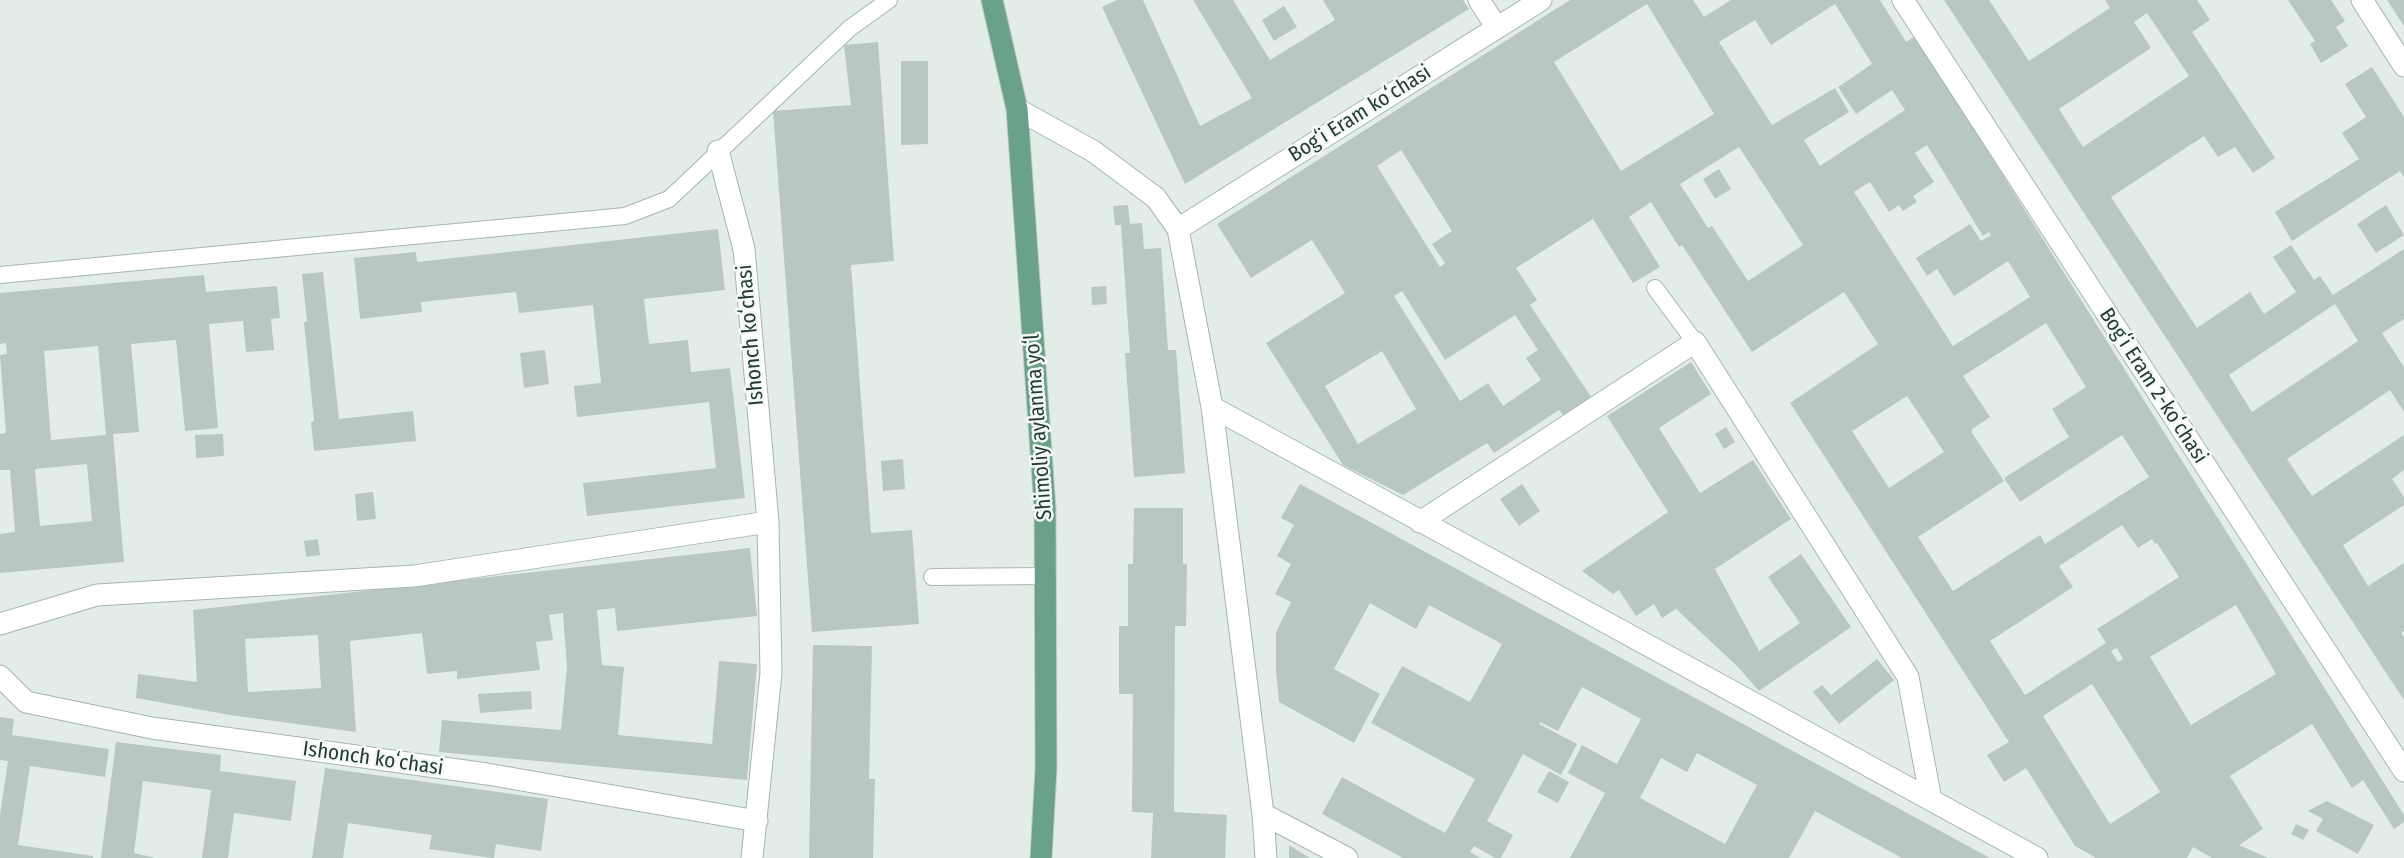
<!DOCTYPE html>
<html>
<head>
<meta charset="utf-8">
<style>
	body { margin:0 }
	canvas { display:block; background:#e3ede7 }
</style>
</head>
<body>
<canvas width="2404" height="858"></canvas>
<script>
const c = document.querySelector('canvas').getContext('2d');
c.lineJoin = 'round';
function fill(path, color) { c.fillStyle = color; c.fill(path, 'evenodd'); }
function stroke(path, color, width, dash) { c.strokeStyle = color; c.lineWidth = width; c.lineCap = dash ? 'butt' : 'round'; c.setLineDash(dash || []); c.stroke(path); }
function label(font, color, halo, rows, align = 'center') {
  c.font = font + ' "Fira Sans Condensed",sans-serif'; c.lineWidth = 5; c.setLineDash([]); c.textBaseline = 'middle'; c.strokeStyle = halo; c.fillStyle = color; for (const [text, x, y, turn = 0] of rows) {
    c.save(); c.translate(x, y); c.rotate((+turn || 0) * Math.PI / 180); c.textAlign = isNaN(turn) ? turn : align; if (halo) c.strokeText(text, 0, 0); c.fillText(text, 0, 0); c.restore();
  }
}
fill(new Path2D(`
	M1117 0H1143L1200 126 1252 98 1193 0H1233L1270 60 1335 20 1323 0H1463L1469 9 1185 184 1102 7Z
	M1570 0H1693L1704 17 1731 0H1880L1906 42 1914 37 1967 118 2404 815V822L2394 829 2363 780 2352 788 2312 724 2230 776 2263 829 2239 845 2268 858H2212L2193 847 2187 858H2096L2075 846 2026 768 2004 782 1987 755 2009 742 1790 403 1878 344 1844 292 1752 352 1682 245 1679 247 1651 202 1629 217 1660 267 1633 283 1593 219 1516 268 1537 300 1530 305 1591 397 1563 415 1559 410 1494 453 1487 443 1403 495 1343 465 1266 343 1345 293 1312 240 1251 278 1217 224ZM1647 4 1714 114 1621 171 1554 62ZM1835 4 1872 64 1838 87 1856 114 1892 90 1905 110 1820 166 1804 140 1849 112 1835 88 1772 125 1719 42 1755 20 1771 45ZM1927 145 1983 236 1989 232 1991 235 1981 241 1970 224 1916 258 1927 276 1937 269 1954 296 2008 261 2030 297 1953 346 1854 192 1870 182 1889 212 1899 205 1903 211 1917 202 1913 196 1934 182 1915 153ZM1739 147 1803 245 1748 281 1712 226 1708 228 1680 184ZM1401 150 1452 231 1432 244 1445 263 1440 267 1377 166ZM1402 291 1445 360 1515 315 1538 350 1526 358 1541 380 1503 406 1488 383 1460 401 1394 296ZM2046 323 2086 387 2052 409 2069 437 2004 478 2020 502 2122 435 2149 477 2045 544 2040 535 1953 591 1918 537 2004 481 1972 433V429L1990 417 1963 376ZM1382 351 1416 409 1358 444 1325 386ZM1907 396 1944 452 1889 488 1852 431ZM2122 525 2138 548 2152 539 2155 544 2157 543 2179 577 2097 629 2106 643 2025 695 1990 641 2073 587 2059 566ZM2236 605 2276 674 2191 725 2150 657ZM2117 648 2123 659 2118 662 2111 651ZM2092 684 2160 792 2110 824 2043 716Z
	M1944 0H1989L2029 61 2110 8 2105 0H2197L2210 20 2192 32 2275 158 2253 173 2235 147 2218 157 2204 136 2111 197 2197 328 2250 292 2264 314 2296 292 2273 257 2291 245 2314 280 2320 276 2333 295 2404 249V319L2382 333 2404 367V412L2390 390 2287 459 2312 496 2404 435V470L2392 479 2404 497V505L2343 545 2368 586 2404 563V631L2401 633 2404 637V700ZM2147 13 2189 76 2083 147 2059 109 2151 48 2134 22ZM2335 304 2358 341 2252 412 2229 375Z
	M2288 0H2331L2345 21 2336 27 2348 46 2321 63 2310 44 2315 41Z
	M2387 0H2404V26Z
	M1284 6 1297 27 1274 41 1262 20Z
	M878 42 894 261 851 265 871 533 912 530 919 624 812 632 773 111 851 105 844 45Z
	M901 61H928V144L901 145Z
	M2372 67 2404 117V177L2400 171 2292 241 2275 212 2359 159 2342 133 2366 117 2345 84Z
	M1719 169 1731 189 1715 199 1703 179Z
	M1128 205 1130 224 1142 223 1144 249 1161 248 1168 350H1176L1185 473 1134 477 1125 353H1130L1121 225H1115L1113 206Z
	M2386 205 2404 235 2376 253 2357 224Z
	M718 229 725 290 644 299 649 344 688 340 691 372 730 368 745 498 587 516 583 483 716 468 709 402 577 417 574 386 601 383 593 305 519 313 516 292 421 302 422 312 360 319 354 258 416 252 417 262Z
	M323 272 339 419 413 411 416 441 314 451 311 422 314 421 304 322 307 321 302 274Z
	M204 275 206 292 277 286 280 318 271 319 274 350 246 352 243 321 209 324 218 428 185 431 176 340 131 344 139 432 113 434 124 562 0 573V534L15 532 10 470H0V434L6 433 0 355 7 354 6 343 0 344V293ZM98 346 106 435 51 440 44 351ZM87 464 92 521 40 526 35 469Z
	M1106 286 1107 304 1092 305 1091 287Z
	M545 350 549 384 524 388 520 353Z
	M1691 362 1711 394 1659 428 1700 493 1753 460 1791 519 1715 569 1759 651 1800 623 1768 577 1801 554 1851 627 1759 691 1738 667 1676 609 1662 618 1654 604 1636 616 1619 590 1613 594 1582 571 1668 512 1607 416Z
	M1726 427 1735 442 1724 449 1715 434Z
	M223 434 224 456 196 458 195 435Z
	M903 459 905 489 883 491 881 461Z
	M1300 484 1804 757 1990 858H1902L1815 811 1789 858H1570L1605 793 1568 773 1582 745 1617 764 1641 719 1582 687 1558 731 1540 722 1539 724 1577 744 1561 775 1523 754 1487 821 1513 835 1501 858H1495L1474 846 1470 852 1481 858H1403L1322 814 1342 777 1445 833 1475 779 1371 723 1402 666 1470 702 1502 644 1429 605 1416 629 1370 603 1334 669 1380 694 1354 743 1279 702 1276 671V632L1291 602 1275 594 1291 564 1277 556 1294 525 1281 518ZM1697 753 1757 785 1725 844 1640 798 1661 758 1687 772Z
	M1522 484 1540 511 1519 526 1500 499Z
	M373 492 376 519 357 521 355 494Z
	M1134 508H1183V564H1187L1186 626H1175L1174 812 1227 815 1225 858H1151L1153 813 1132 812 1133 694H1119V626H1128V564H1133Z
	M318 539 320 555 306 557 304 541Z
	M750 548 757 616 617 631 615 608 597 610 602 665 624 667 618 735 712 744 719 661 757 664 747 780 439 752 442 720 561 730 567 667 563 613 549 615 553 640 536 642 540 670 457 679V671L427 674 422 633 350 641 356 732 230 715 136 698 138 674 197 682 193 610ZM318 635 321 688 248 692 245 639Z
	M813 645 872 646 869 779H875L873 858H809Z
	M1877 659 1894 680 1839 724 1813 692 1822 685 1831 695Z
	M531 691 532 709 480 713 478 694Z
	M0 717 14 719 12 735 109 749 105 777 30 766 18 845 93 856V858H0V815L8 761 0 760Z
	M116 742 221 755 220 771 296 781 291 821 234 813 228 858H202L211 790 143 781 134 853 156 858H101Z
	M325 768 548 799 541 851 496 844 494 858H492L429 849 432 835 348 823 343 858H312Z
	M1549 771 1569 782 1558 803 1537 792Z
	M2327 801 2374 825 2358 854 2316 831 2323 819 2308 811Z
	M2296 824 2309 830 2303 840 2291 834Z
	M1289 845 1310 858H1289Z`), '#b8c7c0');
const lane = new Path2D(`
	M0 275 625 216 669 199 850 28 889 0
	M1655 288 1695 342
	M932 577 1045 576`);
const street = new Path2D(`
	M1479 0 1497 28
	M1903 0 2404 771
	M2362 0 2404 66
	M1017 109 1093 151 1156 198 1178 229 1212 407 1263 814 1266 858
	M718 151 744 249 768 522 771 673 752 858
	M1178 229 1541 0
	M1212 407 2037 858
	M1420 522 1695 342 1908 677 1931 800
	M0 624 97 595 414 576 768 522
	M0 676 26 702 152 728 487 774 757 821
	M1263 814 1347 858`);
const primary = new Path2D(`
	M992 0 1017 109 1045 509 1046 768 1041 858`);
stroke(lane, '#a6b5ad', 18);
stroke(street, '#a6b5ad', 23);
stroke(primary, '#c1c9c6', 23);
stroke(lane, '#fff', 16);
stroke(street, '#fff', 21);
stroke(primary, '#69a18b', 21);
label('21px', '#233d33', '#f4f9f6', [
	["Bogʻi Eram koʻchasi",1360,114,-32],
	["Ishonch koʻchasi",751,335,-95],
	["Bogʻi Eram 2-koʻchasi",2153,386,57],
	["Shimoliy aylanma yoʻl",1039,427,-94],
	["Ishonch koʻchasi",373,759,8]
]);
</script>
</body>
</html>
